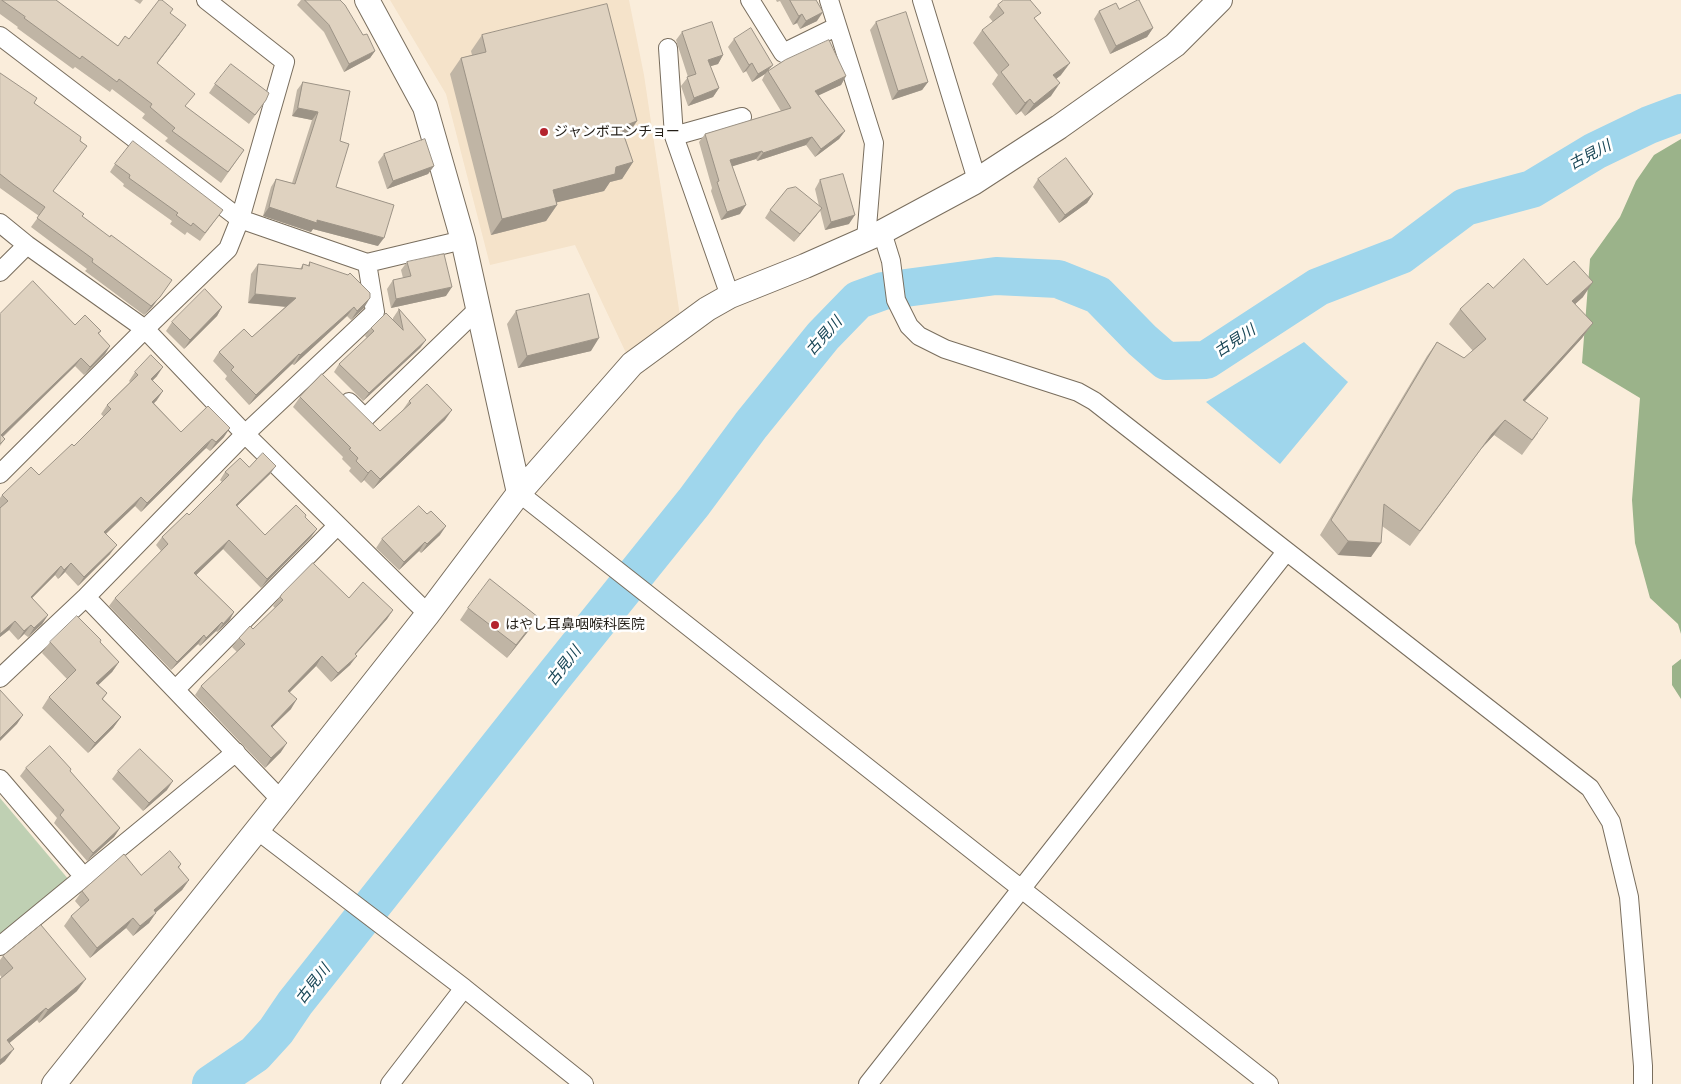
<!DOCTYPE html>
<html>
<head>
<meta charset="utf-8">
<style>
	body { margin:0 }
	canvas { display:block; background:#faeddb }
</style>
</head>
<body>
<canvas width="1681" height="1084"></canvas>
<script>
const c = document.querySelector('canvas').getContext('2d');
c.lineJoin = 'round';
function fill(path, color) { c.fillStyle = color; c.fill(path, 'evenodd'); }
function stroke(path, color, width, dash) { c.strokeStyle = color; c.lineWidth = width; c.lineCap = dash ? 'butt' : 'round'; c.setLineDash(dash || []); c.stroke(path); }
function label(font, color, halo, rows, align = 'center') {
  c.font = font + ' "Asap Condensed","Noto Sans JP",sans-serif'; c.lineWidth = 5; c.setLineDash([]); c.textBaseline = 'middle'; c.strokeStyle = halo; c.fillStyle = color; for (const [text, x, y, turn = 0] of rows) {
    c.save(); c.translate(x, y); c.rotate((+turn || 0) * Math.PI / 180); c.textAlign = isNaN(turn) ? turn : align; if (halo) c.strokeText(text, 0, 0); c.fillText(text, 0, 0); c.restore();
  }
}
fill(new Path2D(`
	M390 0H629L644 75 680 316 627 355 575 245 490 265 446 94Z`), '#f5e3ca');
fill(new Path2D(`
	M0 798 69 880 0 939Z`), '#bfd0b3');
fill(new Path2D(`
	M1681 139V634L1678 624 1650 598 1635 543 1632 500 1640 398 1582 363 1590 259 1620 217 1636 181 1654 155Z
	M1681 659V699L1672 685V666Z`), '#9bb38a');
fill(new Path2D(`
	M1304 342 1348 382 1280 464 1206 402Z`), '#9fd6ec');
stroke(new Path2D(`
	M211 1084 255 1054 276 1031 295 1003 554 676 694 502 751 425 823 336 858 300 883 291 996 276 1058 279 1098 295 1142 340 1166 361 1206 360 1318 287 1401 255 1465 207 1532 189 1595 151 1649 125 1681 113`), '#9fd6ec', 38);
const street = new Path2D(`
	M750 0 783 53 836 27
	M829 0 874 143 866 239
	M922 0 977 180
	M0 36 240 219 367 263 463 240
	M668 48 674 136 730 296
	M674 136 742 117
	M0 223 27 245 145 329 245 434 428 614
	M882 232 891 261 896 300 909 326 919 336 945 349 1078 392 1094 401 1590 788 1611 822 1629 897 1643 1066V1084
	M0 272 27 245
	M349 402 365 418 477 310
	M0 474 145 329 228 249 240 219 285 62 206 0
	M519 493 1269 1084
	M86 597 281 800
	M0 678 86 597 245 434 375 312 367 263
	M176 689 337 526
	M0 779 84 877
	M257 830 464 988 584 1084
	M0 946 236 752
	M390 1084 464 988
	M868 1084 1286 552`);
const secondary = new Path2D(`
	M367 0 425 107 463 240 519 493
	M54 1084 281 800 428 614 519 493 632 364 707 309 730 296 805 266 882 232 973 183 1059 127 1175 45 1220 0`);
stroke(street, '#796e5e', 20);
stroke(secondary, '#796e5e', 26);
stroke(street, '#fff', 18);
stroke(secondary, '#fff', 24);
fill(new Path2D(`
	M0 0H56L118 46 170 13 179 35 157 63 186 107 244 150 221 183 165 141 168 138 142 118 145 114 112 89 110 92 75 67 73 69 17 28 18 27 0 14Z
	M134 0H143L140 4Z
	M301 0H340L363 35 375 51 370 58 344 72 324 32 297 5Z
	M776 0H816L817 21 800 29 797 23 793 25 780 1 777 2Z
	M998 5 1036 20 1061 75 1056 79 1051 96 1025 116 1021 111 1016 115 992 84 998 75 973 43 982 30 993 22 989 17Z
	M1119 9 1153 28 1147 37 1110 54 1094 19 1099 11Z
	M876 22 928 82 922 90 892 100 870 30Z
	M682 32 723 55 718 64 710 66 719 88 713 97 688 106 681 86 688 77 676 40Z
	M482 35 637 121 625 138 633 162 622 179 610 182 604 191 557 202V205L546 221 491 235 450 74 461 58 472 55 471 51Z
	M734 39 769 70 846 76 841 85 818 95 845 131 839 139 815 157 806 145 757 161 756 159 732 166 740 214 721 220 711 191 712 188 699 142 705 134 781 111 762 80 765 74 752 82 746 71 743 73 728 47Z
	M0 73 34 103 87 146 53 191 82 216 153 306 144 315 85 271 87 269 31 227 39 216 0 188Z
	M303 82 340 141 336 187 378 246 313 229 311 232 263 216 271 187 276 179 292 183 312 120 292 116 297 90Z
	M215 84 266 100 249 124 209 93Z
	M384 154 434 166 428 174 387 189 378 162Z
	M115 164 223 210 200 241 187 232 185 235 170 224 172 221 123 186 124 184 110 172Z
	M1038 179 1093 194 1087 203 1059 223 1033 187Z
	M820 180 849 224 825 230 820 210 794 242 765 218 770 210 819 206 815 189Z
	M310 262 364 308 351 320 347 316 294 365 292 364 249 405 225 379 227 376 213 361 219 352 252 337 285 307 248 303 251 274 258 264 300 269 303 264 308 265Z
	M407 262 446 296 391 308 387 289 393 280 403 278 401 270Z
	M1547 285 1583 297 1575 304 1593 323 1582 338 1525 401 1538 433 1522 455 1494 435 1481 449 1410 546 1382 526 1371 557 1338 555 1320 535 1427 356 1437 342 1464 358 1473 351 1449 324 1460 309Z
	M222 307 217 316 184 349 166 331 172 322Z
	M399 309 426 340 420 348 363 401 334 372 339 364 367 338 365 336 371 328 393 320V318Z
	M516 311 591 351 518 368 507 324Z
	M0 314 75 325 101 331 99 334 110 346 105 354 84 375 75 366 3 437 5 439 0 446Z
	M135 372 157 376 153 380 157 400 154 403 181 432 224 437 210 451 206 448 198 454 141 512 135 506 106 534 110 554 78 586 65 572 58 579 55 575 32 598 48 615 42 624 28 637 24 634 18 640 9 630 0 637V498L2 495 39 475 74 446 104 417 101 414 107 405 130 382 129 381Z
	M300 397 380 431 402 411 409 401 445 420 373 489 364 480 361 483 349 471 351 468 342 459 343 457 293 407Z
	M249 467 270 474 237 506 265 535 305 518 317 529 311 537 261 588 223 549 196 575 234 612 229 621 217 632 216 631 200 646 198 644 171 670 109 606 115 598 161 551 156 545 162 537 189 515 222 482 220 480 225 472Z
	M427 514 440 535 421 553 419 551 399 570 376 548 382 539Z
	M282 594 349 598 393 610 387 619 356 654 350 665 331 682 316 666 290 692 291 709 272 727 281 752 265 768 195 695 201 686 237 652 232 647 239 638 253 629 275 608 273 606Z
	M468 608 530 629 507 658 460 620Z
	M50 642H100L119 662 112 672 98 685 107 693 103 699 121 717 113 728 88 753 42 708 49 697 67 679 42 653Z
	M26 768 70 771 120 828 114 837 87 861 54 823 57 818 20 776Z
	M118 771 167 790 143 811 112 779Z
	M181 864 179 868 189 880 182 890 156 912 149 923 133 936 126 928 90 958 64 926 71 916 81 908 75 901 82 891Z
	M3 956 77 991 39 1023 37 1020 9 1043 5 1061 0 1065V979L2 978 0 975V960Z`), '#c0b5a5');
fill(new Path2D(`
	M823 12 817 21 800 29 806 21Z
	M802 14 797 23 793 25 799 16Z
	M186 25 179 35 150 73 157 63Z
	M1153 28 1147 37 1110 54 1116 46Z
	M375 51 370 58 344 72 349 64Z
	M723 55 718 64 702 69 708 60Z
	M752 63 746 71 743 73 749 65Z
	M1070 63 1061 75 1045 88 1053 75Z
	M773 65 765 74 752 82 758 74Z
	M846 76 841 85 809 100 815 91Z
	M928 82 922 90 892 100 898 91Z
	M1060 83 1051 96 1025 116 1034 104Z
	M719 88 713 97 688 106 694 98Z
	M1030 99 1021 111 1016 115 1025 103Z
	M298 108 318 112 312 120 292 116Z
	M637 121 626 137 610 143 621 127Z
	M845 131 839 139 815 157 821 149Z
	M812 137 806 145 757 161 763 153Z
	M762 151 756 159 724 169 730 160Z
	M633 162 622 179 610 182 604 191 542 206 553 190 616 167Z
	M434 166 428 174 387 189 393 181Z
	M1093 194 1087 203 1059 223 1065 215Z
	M557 205 546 221 491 235 502 219Z
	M746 205 740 214 721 220 727 212Z
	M269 207 384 238 378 246 313 229 311 232 263 216Z
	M822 208 816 216 794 242 800 234Z
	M855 215 849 224 825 230 831 222Z
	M172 280 153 306 144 315 151 306Z
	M1593 282 1583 297 1562 316 1572 301Z
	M452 287 446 296 391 308 396 299Z
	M255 294 296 298 289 307 248 303Z
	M370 298 364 308 351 320 357 311Z
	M222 307 217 316 184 349 190 340Z
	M354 307 347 316 294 365 300 355Z
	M1593 323 1582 338 1513 414 1523 400Z
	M599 338 591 351 518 368 527 356Z
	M426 340 420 348 363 401 369 393Z
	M110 346 105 354 84 375 90 367Z
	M299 354 292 364 249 405 256 395Z
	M81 358 75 366 0 439 1 435Z
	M163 367 157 376 145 388 151 379Z
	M163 391 157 400 146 411 152 402Z
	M452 410 445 420 373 489 380 479Z
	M1505 420 1494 435 1481 449 1410 546 1492 434Z
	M230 428 224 437 210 451 216 442Z
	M212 439 206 448 141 512 147 503Z
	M276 466 270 474 230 513 236 505Z
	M371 470 364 480 361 483 368 473Z
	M141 497 135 506 98 541 104 532Z
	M446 526 440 535 421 553 427 544Z
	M317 529 311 537 261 588 267 579Z
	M229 540 223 549 189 582 194 573Z
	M1348 541 1381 543 1371 557 1338 555Z
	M425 542 419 551 399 570 404 562Z
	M117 545 110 554 78 586 84 577Z
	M71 563 65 572 58 579 64 570Z
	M61 566 55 575 24 606 31 597Z
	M393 610 387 619 348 663 355 654Z
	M234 612 229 621 217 632 223 624Z
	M48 615 42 624 28 637 34 628Z
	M538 617 530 629 507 658 516 645Z
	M15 621 9 630 0 637V634Z
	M222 622 216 631 200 646 206 638Z
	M31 625 24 634 18 640 24 631Z
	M204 635 198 644 171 670 177 662Z
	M322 656 316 666 282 700 288 691Z
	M357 656 350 665 331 682 338 673Z
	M119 662 112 672 89 694 96 683Z
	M297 699 291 709 264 735 271 726Z
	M23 715 17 724 0 741V738Z
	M121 717 113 728 88 753 95 743Z
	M287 743 281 752 265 768 271 758Z
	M173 781 167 790 143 811 149 803Z
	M120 828 114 837 87 861 93 853Z
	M189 880 182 890 147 920 154 910Z
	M156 913 149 923 133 936 140 926Z
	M133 918 126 928 90 958 97 948Z
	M86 979 77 991 39 1023 48 1010Z
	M46 1008 37 1020 0 1051 7 1040Z
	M14 1049 5 1061 0 1065V1060Z`), '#9c9386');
const building = new Path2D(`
	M2 0H56L118 46 125 36 129 39 159 0H162L173 9 170 13 186 25 157 63 195 94 185 106 244 150 228 172 172 131 175 128 150 107 152 104 119 79 117 82 82 56 80 59 24 18 25 17Z
	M305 0H340L345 5 363 35 367 34 375 51 349 64 329 25Z
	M790 0H816L823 12 806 21 802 14 799 16Z
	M1004 0H1030L1041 13 1034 18 1070 63 1053 75 1060 83 1034 104 1030 99 1025 103 1001 72 1009 65 982 30 1004 13 998 5Z
	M1138 0H1139L1153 28 1116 46 1099 11 1116 3 1119 9Z
	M607 4 637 121 621 127 633 162 616 167 615 174 553 190 557 205 502 219 461 58 486 52 482 35Z
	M906 12 928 82 898 91 876 22Z
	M712 22 723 55 708 60 719 88 694 98 687 77 696 74 682 32Z
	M751 28 773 65 758 74 752 63 749 65 734 39Z
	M829 40 846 76 815 91 845 131 821 149 812 137 763 153 762 151 730 160 746 205 727 212 717 182 719 181 705 134 791 108 768 71 785 60Z
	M231 64 269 93 266 100 255 115 215 84Z
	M0 73 37 98 34 103 81 137 80 141 87 146 53 191 84 214 82 216 110 237 111 235 172 280 160 297 151 306 92 262 93 259 37 218 45 207 14 185 0 174Z
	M303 82 350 91 340 141 349 144 336 187 394 205 384 238 317 220V223L269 207 276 179 295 184 318 112 298 108Z
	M425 139 434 166 393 181 384 154Z
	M133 141 223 210 205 233 193 223 191 226 176 215 178 213 129 178 130 175 115 164Z
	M1066 158 1093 194 1065 215 1038 179Z
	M843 174 855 215 831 222 820 180Z
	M796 187 822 208 800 234 770 210 787 189Z
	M444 254 452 287 396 299 393 280 411 276 407 262Z
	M1524 259 1547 285 1574 261 1593 282 1572 301 1593 323 1523 400 1548 418 1532 440 1505 420 1492 434 1420 531 1384 504 1381 543 1348 541 1331 520 1437 342 1464 358 1486 339 1460 309 1488 283 1493 288Z
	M310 262 348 275 350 273 370 293V298L357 311 354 307 300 355 299 354 256 395 231 370 234 367 219 352 244 329 252 337 296 298 255 294 258 264 302 269 303 264 309 266Z
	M33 281 75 325 85 315 101 331 98 333 110 346 90 367 81 358 1 435 5 439 0 444V314Z
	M205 289 222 307 190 340 172 322Z
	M589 294 599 338 527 356 516 311Z
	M399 309 426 340 369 393 339 364 374 331 371 328 386 313 403 330Z
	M151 355 163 367 151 379 163 391 152 402 181 432 208 406 230 428 216 442 212 439 205 445 147 503 141 497 104 532 117 545 84 577 71 563 64 570 61 566 31 597 48 615 34 628 31 625 24 631 15 621 0 634V508L8 501 2 495 31 467 39 475 72 444 74 446 111 409 107 405 138 375 135 372Z
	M322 374 380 431 411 403 409 401 427 384 452 410 380 479 371 470 368 473 356 461 358 458 349 449 351 448 300 397Z
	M263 453 276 466 236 505 265 535 296 505 306 515 305 517 317 529 267 579 229 540 194 573 234 612 223 624 222 622 206 638 204 635 177 662 115 598 168 544 162 537 187 513 189 515 229 475 225 472 240 458 249 467Z
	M419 506 427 514 431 511 446 526 427 544 425 542 404 562 382 539Z
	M313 563 349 598 363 582 393 610 355 654 357 656 338 673 322 656 288 691 297 699 271 726 287 743 271 758 201 686 245 644 239 638 250 626 253 629 283 600 280 597 282 594Z
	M490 579 538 617 516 645 468 608Z
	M77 616 101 640 100 642 119 662 96 683 107 693 102 699 121 717 95 743 49 697 76 670 50 642Z
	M0 690 23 715 0 738Z
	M50 746 71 769 70 771 120 828 93 853 60 815 64 810 26 768Z
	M140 749 173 781 149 803 118 771Z
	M170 851 181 864 178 867 189 880 154 910 156 913 140 926 133 918 97 948 71 916 89 900 82 891 124 854 141 875Z
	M41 925 86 979 48 1010 46 1008 7 1040 14 1049 0 1060V979L13 968 3 956Z`);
fill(building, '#dfd2c0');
stroke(building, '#9c9386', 1);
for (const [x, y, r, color] of [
	[544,132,5,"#b4232d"],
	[495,625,5,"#b4232d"]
]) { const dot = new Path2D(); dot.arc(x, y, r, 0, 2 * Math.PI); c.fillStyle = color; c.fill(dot); stroke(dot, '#fff', 2); }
label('14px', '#231e17', '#fff', [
	["ジャンボエンチョー",554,132],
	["はやし耳鼻咽喉科医院",505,625]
], 'left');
label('italic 15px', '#184656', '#fff', [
	["古見川",1590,155,-28],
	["古見川",824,336,-48],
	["古見川",1235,341,-33],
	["古見川",564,666,-52],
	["古見川",313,984,-52]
]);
</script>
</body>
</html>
